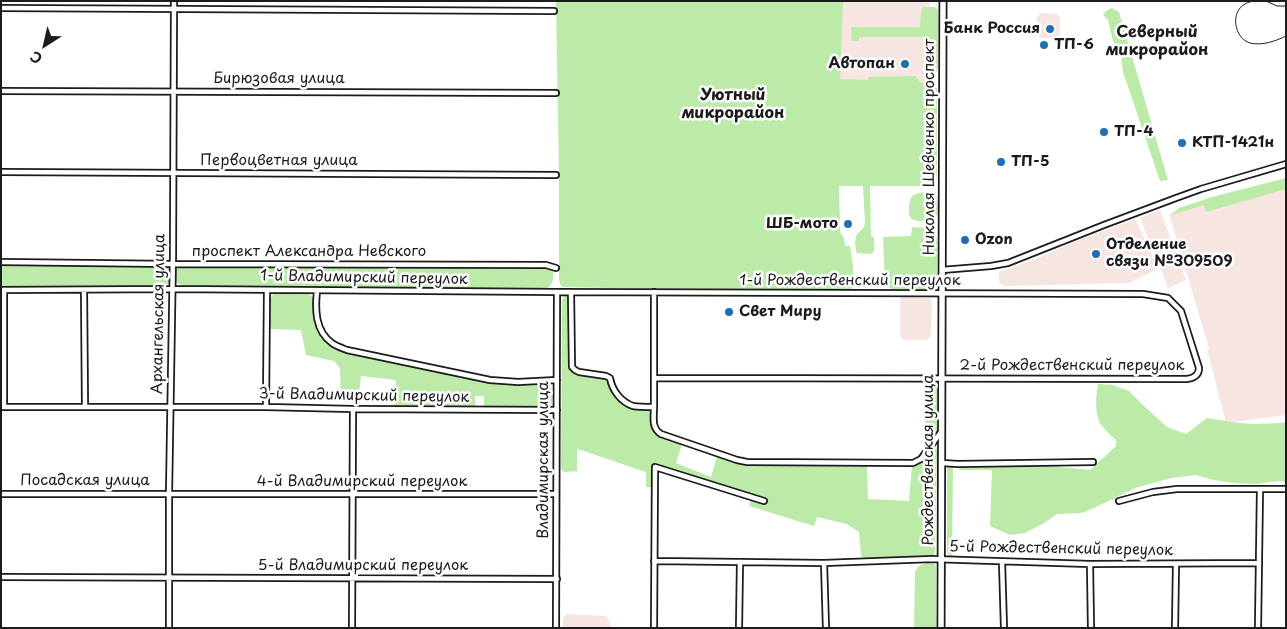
<!DOCTYPE html>
<html>
<head>
<meta charset="utf-8">
<style>
	body { margin:0 }
	#map { position:relative; width:1287px; height:629px; overflow:hidden; background:#fff; font-family:"Playpen Sans",sans-serif }
	canvas { display:block }
	.frame { position:absolute; inset:0; border:2px solid #1c1c1c; pointer-events:none }
	.north { position:absolute; left:20px; top:20px; width:50px; height:50px; -webkit-text-stroke:4px #fff; paint-order:stroke; rotate:215deg; font-size:14px; font-weight:700; line-height:20px; text-align:center; color:#1c1c1c }
	.north::after { content:''; display:block; margin:auto; width:18px; height:22px; background:#1c1c1c; clip-path:polygon(50% 0,100% 100%,50% 72%,0 100%) }
</style>
</head>
<body>
<div id="map">
<canvas width="1287" height="629"></canvas>
<div class="frame"></div>
<div class="north">С</div>
</div>
<script>
const c = document.querySelector('canvas').getContext('2d');
c.lineJoin = 'round';
function fill(path, color) { c.fillStyle = color; c.fill(path, 'evenodd'); }
function stroke(path, color, width, dash) { c.strokeStyle = color; c.lineWidth = width; c.lineCap = dash ? 'butt' : 'round'; c.setLineDash(dash || []); c.stroke(path); }
function label(font, color, halo, rows, align = 'center') {
  c.font = font + ' "Playpen Sans",sans-serif'; c.lineWidth = 5; c.setLineDash([]); c.textBaseline = 'middle'; c.strokeStyle = halo; c.fillStyle = color; for (const [text, x, y, turn = 0] of rows) {
    c.save(); c.translate(x, y); c.rotate((+turn || 0) * Math.PI / 180); c.textAlign = isNaN(turn) ? turn : align; if (halo) c.strokeText(text, 0, 0); c.fillText(text, 0, 0); c.restore();
  }
}
fill(new Path2D(`
	M840 1H929V74L927 85H836Z
	M1041 13 1057 14 1060 18V36L1057 38H1041L1037 34V17Z
	M1286 189V415L1226 423 1207 349 1209 348 1169 214 1205 204Z
	M1160 210 1186 280 1168 288 1140 218Z
	M1133 220H1136L1157 267 1152 272 1129 283 1004 286 999 282V272L1038 258 1076 241Z
	M902 297 929 298 932 301 931 336 927 340H904L900 336V301Z
	M567 614 607 616 612 628H563V618Z`), '#f6e5e1');
fill(new Path2D(`
	M556 1H843L840 79 868 80 869 77 915 76 921 83C927 83 934 82 937 88V176L936 181 928 186H870L871 237H874V249L873 253 870 254 857 253C855 248 854 238 858 233 862 229 864 229 865 223L863 186H839L840 226V232L844 238 845 246H850L853 266V286L851 289 715 290 563 287 561 286 559 280V177Z
	M923 7H934L938 9V66L937 72 931 76H925V37H859V41H852L851 27H920L921 12Z
	M1112 8 1119 12 1168 180 1160 181 1123 72 1121 56 1113 41 1108 20 1103 15 1107 10Z
	M1286 178V189L1206 212 1204 205 1171 215 1179 208 1212 197Z
	M930 192 937 197C938 202 939 213 936 217 932 222 913 223 910 217 909 216 909 210 909 209 909 193 916 193 930 192Z
	M912 227 928 228 931 230 936 235 937 239V286L936 288 931 291 893 290 885 285 883 237 911 236Z
	M1 264 166 266 169 267 170 270V282L164 286H1Z
	M545 266 553 271C553 280 554 286 544 289L184 286 177 283 175 280V270L181 267Z
	M276 292 308 294 312 296C314 302 314 309 314 316 316 340 329 346 350 354L482 382 511 384 546 383 550 384C553 390 553 401 551 407L484 406V396H475V406L394 405 396 380 361 376 358 403 341 402 340 368 334 361 306 355 301 330 270 329C270 318 265 299 276 292Z
	M566 295 569 296V357L570 366 572 372C583 378 597 375 608 379L627 404 651 409C652 440 654 435 682 444L676 463 711 477 717 456 735 463 757 466 799 465 867 466 868 499 909 501 912 465C922 462 926 454 934 447H936L937 450 935 553 932 556 927 558 866 559 861 556 859 532 847 524 817 517 814 526 749 506 751 495 654 464H652V487H646V472L578 449 577 451V471L564 472 561 469 562 305C562 301 562 297 566 295Z
	M928 381H934L937 384V431L935 437 931 438C921 422 925 402 925 385Z
	M1098 384 1113 385 1129 391 1143 405 1167 427 1186 434 1207 418 1239 423 1253 424 1283 423 1286 422V482L1278 481 1256 484 1234 483 1213 480 1196 475 1171 478 1135 488 1098 506 1082 513 1057 514 1044 523 1025 533 1010 535 990 526 992 470H959V467L963 465 1048 466 1090 470 1116 446V440C1111 436 1106 431 1102 426 1094 416 1096 395 1098 384Z
	M949 465 953 466 952 557 947 553V467Z
	M926 563 935 564 936 567V628H914L915 572 919 566Z`), '#bbeaa9');
const minor = new Path2D(`
	M1 8 554 11
	M1 91 556 93
	M1 172 556 175
	M1 262 173 264 546 265 556 268
	M942 270 991 266 1008 263 1104 225 1176 198 1201 189 1286 164
	M1 290 172 289 557 292 1143 294 1168 298 1181 311 1199 368C1199 375 1194 378 1187 379L655 378
	M84 290 85 406
	M317 291C315 309 315 331 332 343 336 346 342 348 347 350L490 380 518 382 557 380
	M571 292 572 367 575 370 579 372 606 376 610 378C612 390 621 402 633 406 639 407 648 407 654 407 654 417 651 428 661 434L737 460 747 462 913 463 921 459 941 432
	M654 292V407
	M1 407H266L353 409 557 410
	M4 407V290
	M266 407 267 290
	M942 463 958 464 1093 462
	M1 494H556
	M1119 501 1153 492 1177 489H1286
	M654 561 824 563 932 559 1090 564 1258 563
	M1002 562 1004 628
	M824 563 826 628
	M1090 564 1091 628
	M1 577 557 579
	M169 628V494L173 255 174 1
	M352 628 353 409
	M556 628 557 292
	M654 628 655 467 764 501
	M739 628 740 562
	M1175 628 1176 564
	M1258 628 1260 489`);
const major = new Path2D(`
	M941 628 943 1`);
stroke(minor, '#1c1c1c', 8);
stroke(major, '#1c1c1c', 9);
stroke(minor, '#fff', 4.5);
stroke(major, '#fff', 5.5);
stroke(new Path2D(`
	M1253 1C1251 2 1248 2 1245 4 1230 12 1234 38 1250 43 1262 46 1276 41 1286 36
	M1266 1 1277 6H1286`), '#1c1c1c', 1);
for (const [x, y, r, color] of [
	[1050,29,5,"#1f6fb2"],
	[1044,45,5,"#1f6fb2"],
	[905,64,5,"#1f6fb2"],
	[1104,132,5,"#1f6fb2"],
	[1182,143,5,"#1f6fb2"],
	[1001,162,5,"#1f6fb2"],
	[848,224,5,"#1f6fb2"],
	[965,240,5,"#1f6fb2"],
	[1096,254,5,"#1f6fb2"],
	[729,312,5,"#1f6fb2"]
]) { const dot = new Path2D(); dot.arc(x, y, r, 0, 2 * Math.PI); c.fillStyle = color; c.fill(dot); stroke(dot, '#fff', 2); }
label('bold 15px', '#1c1c1c', '#fff', [
	["Банк Россия",1040,29,"right"],
	["ТП-6",1054,45],
	["Автопан",895,64,"right"],
	["ТП-4",1114,132],
	["КТП-1421н",1192,143],
	["ТП-5",1011,162],
	["ШБ-мото",838,224,"right"],
	["Ozon",975,240],
	["Отделение",1106,245],
	["связи №309509",1106,262],
	["Свет Миру",739,312]
], 'left');
label('15px', '#1c1c1c', '#fff', [
	["Бирюзовая улица",279,79],
	["Николая Шевченко проспект",930,147,-90],
	["Первоцветная улица",279,161],
	["проспект Александра Невского",309,252],
	["1-й Владимирский переулок",364,278,1],
	["1-й Рождественский переулок",850,281],
	["Архангельская улица",159,314,-89],
	["2-й Рождественский переулок",1072,366],
	["3-й Владимирский переулок",364,396,1],
	["Владимирская улица",544,460,-90],
	["Рождественская улица",929,460,-90],
	["Посадская улица",85,481],
	["4-й Владимирский переулок",362,482],
	["5-й Рождественский переулок",1061,549,1],
	["5-й Владимирский переулок",363,566]
]);
label('bold 16px', '#1c1c1c', '#fff', [
	["Северный",1157,33],
	["микрорайон",1157,51],
	["Уютный",733,96],
	["микрорайон",733,114]
]);
</script>
</body>
</html>
